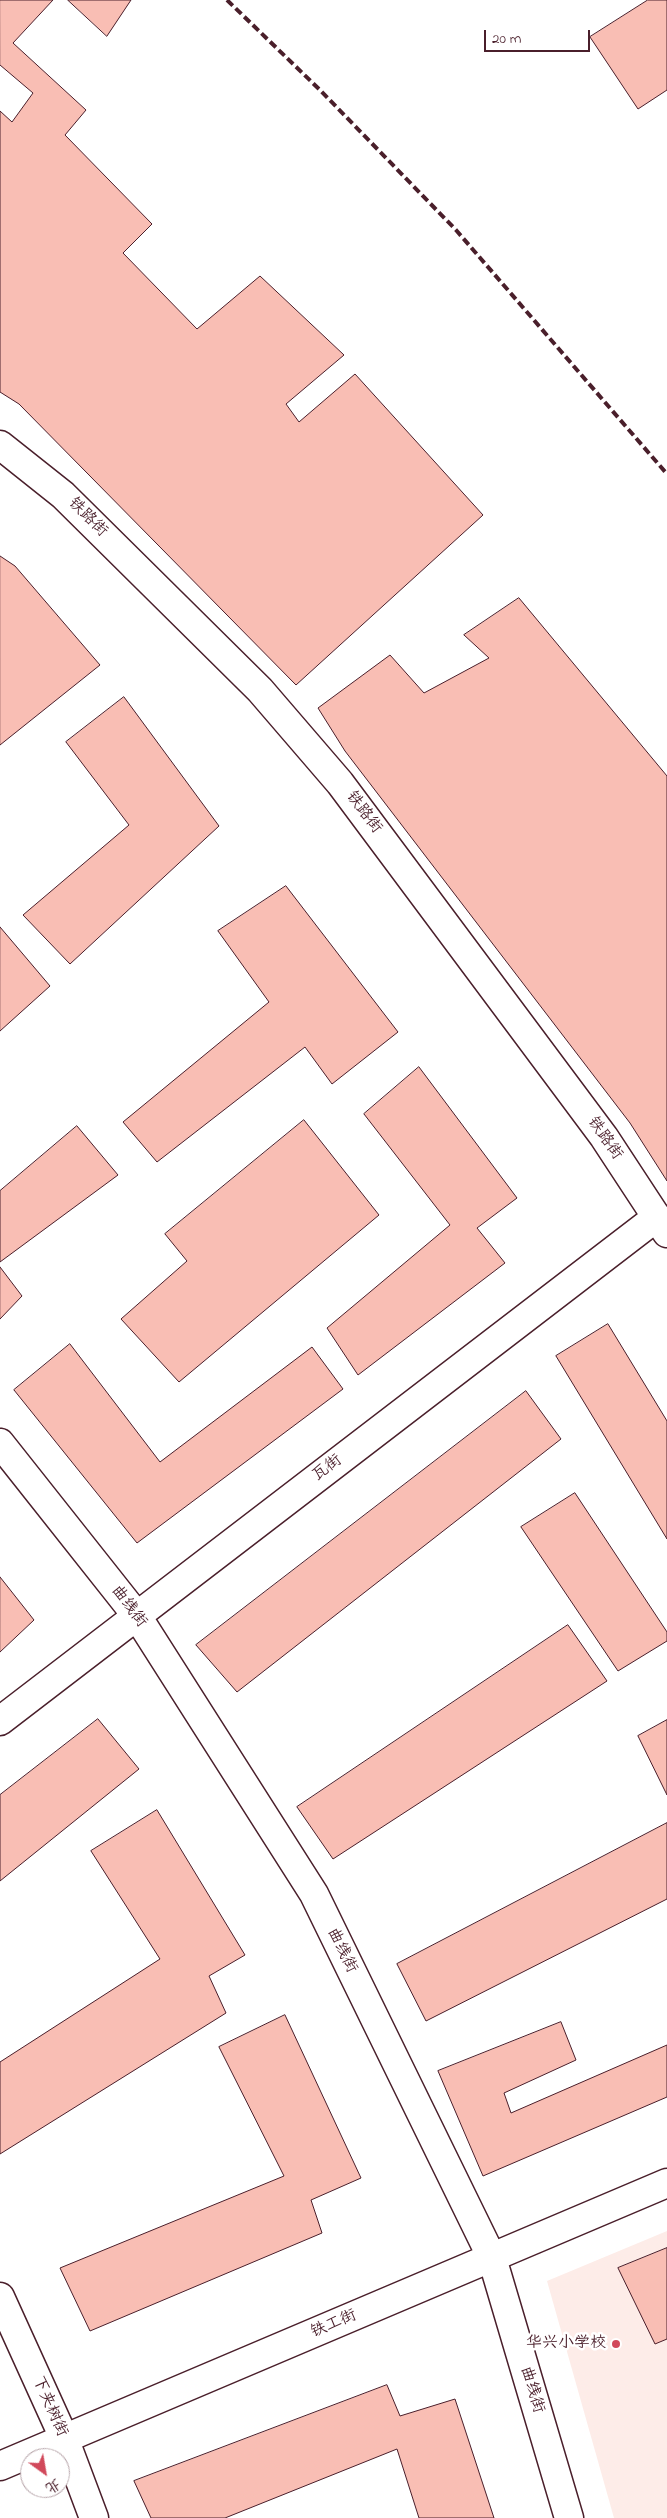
<!DOCTYPE html>
<html>
<head>
<meta charset="utf-8">
<style>
	body { margin:0 }
	#map { position:relative; width:667px; height:2518px; overflow:hidden; background:#fff; font-family:"Indie Flower","LXGW WenKai TC",sans-serif }
	canvas { display:block }
	.north { position:absolute; left:20px; top:2448px; width:50px; height:50px; box-sizing:border-box; background:#fff; border:1px solid #b7a5aa; border-radius:50%; rotate:148deg; font-size:14px; font-weight:700; line-height:20px; text-align:center; color:#4a1f2b }
	.north::after { content:''; display:block; margin:auto; width:18px; height:22px; background:#d1495b; clip-path:polygon(50% 0,100% 100%,50% 72%,0 100%) }
	.scale { position:absolute; left:484px; top:30px; width:106px; height:22px; box-sizing:border-box; border:2px solid #4a1f2b; border-top:0; padding-left:6px; font-size:15px; line-height:18px; white-space:nowrap; color:#4a1f2b; -webkit-text-stroke:4px #fff; paint-order:stroke }
</style>
</head>
<body>
<div id="map">
<canvas width="667" height="2518"></canvas>
<div class="north">北</div>
<div class="scale">20 m</div>
</div>
<script>
const c = document.querySelector('canvas').getContext('2d');
c.lineJoin = 'round';
function fill(path, color) { c.fillStyle = color; c.fill(path, 'evenodd'); }
function stroke(path, color, width, dash) { c.strokeStyle = color; c.lineWidth = width; c.lineCap = dash ? 'butt' : 'round'; c.setLineDash(dash || []); c.stroke(path); }
function label(font, color, halo, rows, align = 'center') {
  c.font = font + ' "Indie Flower","LXGW WenKai TC",sans-serif'; c.lineWidth = 5; c.setLineDash([]); c.textBaseline = 'middle'; c.strokeStyle = halo; c.fillStyle = color; for (const [text, x, y, turn = 0] of rows) {
    c.save(); c.translate(x, y); c.rotate((+turn || 0) * Math.PI / 180); c.textAlign = isNaN(turn) ? turn : align; if (halo) c.strokeText(text, 0, 0); c.fillText(text, 0, 0); c.restore();
  }
}
fill(new Path2D(`
	M667 2231V2518H614L547 2281Z`), '#fdece8');
const building = new Path2D(`
	M0 0H53L13 43 86 110 65 135 152 224 123 253 197 329 260 276 344 355 286 404 299 422 355 374 483 515 296 685 19 404 0 392V111L12 122 33 93 0 65Z
	M68 0H131L107 36Z
	M648 0H667V90L638 109 590 37Z
	M0 556 15 566 100 665 0 745Z
	M519 598 667 776V1181L630 1123 345 751 318 708 390 655 424 693 489 658 464 635Z
	M124 697 219 826 70 964 23 915 129 825 66 742Z
	M286 886 398 1032 332 1084 305 1047 157 1162 123 1122 269 1002 218 931Z
	M0 927 50 986 0 1031Z
	M419 1067 517 1198 477 1228 505 1263 358 1375 327 1328 450 1225 364 1114Z
	M304 1120 379 1215 179 1382 121 1319 187 1261 165 1234Z
	M77 1126 118 1175 0 1262V1191Z
	M0 1267 22 1296 0 1319Z
	M608 1324 667 1421V1539L556 1356Z
	M70 1344 160 1462 312 1347 343 1389 137 1543 14 1390Z
	M526 1391 561 1439 237 1692 196 1645Z
	M575 1493 667 1632V1641L618 1671 521 1527Z
	M0 1577 34 1620 0 1652Z
	M568 1625 607 1681 333 1859 297 1807Z
	M98 1719 139 1769 0 1881V1795Z
	M667 1720V1795L638 1736Z
	M157 1810 245 1955 209 1976 226 2013 0 2154V2062L160 1959 91 1851Z
	M667 1823V1899L426 2021 397 1964Z
	M285 2015 361 2178 311 2200 322 2233 90 2331 60 2268 284 2176 219 2047Z
	M561 2022 576 2060 504 2093 511 2113 667 2045V2097L483 2176 438 2071Z
	M667 2248V2339L655 2344 618 2268Z
	M387 2385 400 2416 455 2399 494 2518H419L397 2449 225 2518H151L134 2481Z`);
fill(building, '#f9beb4');
stroke(building, '#4a1f2b', 1);
const tertiary = new Path2D(`
	M0 1443 137 1616 314 1894 492 2258 569 2518
	M0 1721 657 1217
	M0 2297 64 2438 94 2518
	M0 2466 667 2183`);
const secondary = new Path2D(`
	M0 445 63 495 260 690 340 783 604 1137 667 1233`);
stroke(tertiary, '#4a1f2b', 31);
stroke(secondary, '#4a1f2b', 31);
stroke(tertiary, '#fff', 28);
stroke(secondary, '#fff', 28);
stroke(new Path2D(`
	M227 0 320 90 456 230 667 474`), '#4a1f2b', 4, [8, 4]);
for (const [x, y, r, color] of [
	[616,2344,5,"#d1495b"]
]) { const dot = new Path2D(); dot.arc(x, y, r, 0, 2 * Math.PI); c.fillStyle = color; c.fill(dot); stroke(dot, '#fff', 2); }
label('16px', '#4a1f2b', '#fff', [
	["铁路街",87,518,45],
	["铁路街",363,813,53],
	["铁路街",604,1139,55],
	["瓦街",328,1469,-37],
	["曲线街",128,1607,53],
	["曲线街",341,1951,64],
	["铁工街",334,2325,-23],
	["曲线街",531,2390,73],
	["下夹树街",49,2407,66]
]);
label('16px', '#4a1f2b', '#fff', [
	["华兴小学校",606,2344]
], 'right');
</script>
</body>
</html>
